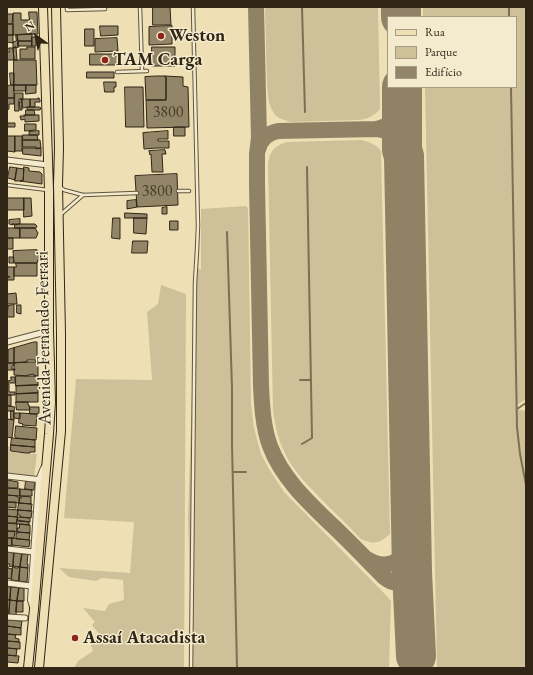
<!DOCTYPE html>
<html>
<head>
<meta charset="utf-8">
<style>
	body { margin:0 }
	#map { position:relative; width:533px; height:675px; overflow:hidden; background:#eee0b4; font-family:"EB Garamond",serif }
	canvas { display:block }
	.frame { position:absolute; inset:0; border:8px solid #312516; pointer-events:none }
	.legend { position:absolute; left:387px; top:16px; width:130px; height:72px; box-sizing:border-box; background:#f4ebce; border:1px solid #a69c84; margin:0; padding:5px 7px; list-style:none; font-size:12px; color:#312516 }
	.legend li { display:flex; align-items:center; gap:8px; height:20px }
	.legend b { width:20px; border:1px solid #a69c84 }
	.north { position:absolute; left:16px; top:16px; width:40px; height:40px; -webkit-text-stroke:3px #f4ebce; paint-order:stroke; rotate:327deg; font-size:11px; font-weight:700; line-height:16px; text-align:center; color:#312516 }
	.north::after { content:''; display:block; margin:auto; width:14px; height:18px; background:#312516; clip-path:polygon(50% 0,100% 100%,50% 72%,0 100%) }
</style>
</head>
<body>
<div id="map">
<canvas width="533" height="675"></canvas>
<div class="frame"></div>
<ul class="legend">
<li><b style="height:5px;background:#eee0b4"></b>Rua</li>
<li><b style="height:11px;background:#cec099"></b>Parque</li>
<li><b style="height:11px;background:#938668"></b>Edifício</li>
</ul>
<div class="north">N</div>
</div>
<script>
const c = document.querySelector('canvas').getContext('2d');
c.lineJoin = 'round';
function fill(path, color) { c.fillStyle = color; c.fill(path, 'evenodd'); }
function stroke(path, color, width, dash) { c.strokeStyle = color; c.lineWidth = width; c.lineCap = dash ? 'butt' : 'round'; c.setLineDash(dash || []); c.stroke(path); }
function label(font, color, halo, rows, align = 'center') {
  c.font = font + ' "EB Garamond",serif'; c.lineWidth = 3; c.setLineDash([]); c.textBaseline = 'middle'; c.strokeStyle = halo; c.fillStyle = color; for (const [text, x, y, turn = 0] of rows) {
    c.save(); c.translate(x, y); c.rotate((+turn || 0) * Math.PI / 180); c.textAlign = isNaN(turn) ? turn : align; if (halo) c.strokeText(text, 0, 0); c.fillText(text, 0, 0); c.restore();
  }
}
fill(new Path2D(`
	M265 7H378L380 109C374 116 368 119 359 120L290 122 279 118 275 115 272 110 269 103 267 86Z
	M423 7H526V399L517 405V409L526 411V668H437L425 87H516V17H423Z
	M361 140C369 142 376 144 381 151L390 534C380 543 374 545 361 539 350 527 338 516 326 504 310 487 292 471 283 449 277 436 275 423 273 410L268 164C270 151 274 146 287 142Z
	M246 206 248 208 251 404 254 428 261 454 269 469 284 492 382 591 391 601 389 668H192L188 517 196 267 201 270V209Z
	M161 285 186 294 184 668H74L78 661 93 651 90 643 100 635 92 625 95 622 83 608 105 611 109 604 124 600 123 580 102 578 96 581 69 577 59 568 130 573 134 522 64 518 76 379 152 380 147 312 158 304Z
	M7 446 10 447V452L37 454 34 477 7 474Z`), '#cec099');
stroke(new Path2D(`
	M302 7 305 112
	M509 7V17
	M511 87 517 427 520 454 526 485
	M227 232 232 388V444L237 668
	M300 380H311
	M517 409 526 403
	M302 444 312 438 307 167
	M233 472H246`), '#7c6f54', 2);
stroke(new Path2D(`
	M256 7 259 138 257 154V184L261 386C262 406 263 427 270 446 282 478 308 502 332 525 350 542 367 560 384 577 396 587 403 582 412 572
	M376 129C390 126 395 120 403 109
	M258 150C260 140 268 133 278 131L376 129C390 130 397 138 402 150
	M367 559C388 572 407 560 411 538`), '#908265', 16);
stroke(new Path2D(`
	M401 7V17
	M402 87V150L404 156 412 572 416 656`), '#908265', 40);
const building = new Path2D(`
	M153 7H170L171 25H153Z
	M29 12H37L38 34 13 35V13H21V20H29Z
	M7 14H13L12 24H7Z
	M7 24H13V35H7Z
	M100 26H118V35L101 36Z
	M172 26V44L149 45V27Z
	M85 29H94V46H85Z
	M32 34V41H18L17 35Z
	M7 35H13V43L7 42Z
	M16 35H17L19 47 13 48V42L16 41Z
	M32 37H36V46H32Z
	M117 38 118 51 95 52V39Z
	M18 41H32V46H18Z
	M16 47 17 60H14L13 48Z
	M27 47H35V59H20V49H27Z
	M152 47H175V66H152Z
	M9 48H13L14 60H7V51V52H9Z
	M90 54H115V56H119V65H90Z
	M14 60H36L37 85H14Z
	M87 72H114V78H87Z
	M10 73H14V85H11Z
	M156 76H165L166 78V100H146L145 77Z
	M165 76 183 77V86L188 87 189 127 147 128 146 100H166V78Z
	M104 82H116V87H114V92H105Z
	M14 85V98H7V86Z
	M14 85H26V91H14Z
	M26 85H36V93L26 94Z
	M125 87H143L144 127H126Z
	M15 93H23V99H19V111H15Z
	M7 98H14V104H9V109L7 110Z
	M38 98H39L40 100V102H35V107H30V99H38Z
	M21 99H22V110H20V106H19V102H21Z
	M22 99H30V107L23 108Z
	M27 107H39L41 108 40 110H28Z
	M26 110H34L35 115H26Z
	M24 115H39V121L25 122V119L21 120 20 116H25Z
	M8 123H15V127H8Z
	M25 124H36V130L25 131Z
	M174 127H185V136H174Z
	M39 131V135H29V132Z
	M168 131V139H158V141H169V148H157L144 149 143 133Z
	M23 135H37L38 140H23Z
	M7 136H15V152L7 151Z
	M15 136H22V151H15Z
	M23 140H40L41 148 36 149V147H23Z
	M23 148H41V156L23 154Z
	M165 150 166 154H162L163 172H152L151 154 150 155 149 151Z
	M10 167 17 168 15 180 8 178Z
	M24 167 29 168V171L40 172 42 174V184L20 181 23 180Z
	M17 168 24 169 23 181H15Z
	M177 174 178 205 137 207 135 176Z
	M7 198H24V210H7Z
	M24 198H31L32 216 24 217Z
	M136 200 137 207 127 209V201Z
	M167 207V214H162V208Z
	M125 213 147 214V218H125Z
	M113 218H120V239L112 238Z
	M134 218H147L146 234 134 233Z
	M20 219V224L14 225 13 223V225L9 224V220Z
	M170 221H178V230H170Z
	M15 224H35L37 226 36 228H15Z
	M7 228H20V238H7Z
	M20 228H35L38 233 36 238H20Z
	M7 238H13V249H7Z
	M133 241H148L147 253H132Z
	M37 250 39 257 37 263H14L13 251Z
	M10 257H13L14 263H9V257Z
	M16 263H37V276H14V267H16Z
	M7 267H14V280H7V277H10L7 276Z
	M7 293V294L16 293 17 304H7V305Z
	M14 305V317H7L8 306Z
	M17 305H21V314L17 313Z
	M34 342H37V361L36 362 35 360H27V362L14 363V348Z
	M14 348V363H8V350Z
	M27 362H38V376H34V374L28 375V376L14 375V363Z
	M7 363H14V365L12 366V369H15V370H7Z
	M16 376H38V385L16 386Z
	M11 377H15V383H8V381L11 380Z
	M7 384H9V392H15V395H7Z
	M38 385V393L16 394V386Z
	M38 393V402H16V394Z
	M7 395H11V406L7 405Z
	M16 402H28V405H29L30 410H17Z
	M7 406 15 407 14 411H7Z
	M30 407H39V413L37 414H30Z
	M11 411H14V420L11 419Z
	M14 413H20V419L14 418Z
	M20 413 37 414 36 426 22 425 23 424 19 423Z
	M7 419 14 420 12 438 7 437Z
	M16 426 37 428 36 440 16 438 15 437Z
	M12 438 35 440V447L11 445Z
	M11 445 35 447V452H30V453H26L11 451Z
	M8 480 18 482V488H8Z
	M26 481 35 482 34 490 25 489Z
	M7 488 20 489V496L7 495Z
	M20 489 32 490V496H20Z
	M7 495 17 496V497H20L19 503 7 502Z
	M21 496 31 497V504L19 503V498H21Z
	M7 502H16V508L7 507Z
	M19 503 32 504 31 511 18 510Z
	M7 509 18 510 17 517 7 516Z
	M18 510 32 511 31 518 20 517V515H18Z
	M7 516 18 517 16 523H7Z
	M18 517 30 518V522L17 520Z
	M17 521 29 522V525L17 524Z
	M7 523 17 524V532L7 531Z
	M20 524 30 525V533L17 532V528H19Z
	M7 531H15L14 538H7Z
	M18 532 30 533 29 540 16 539V533H18Z
	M7 538H12V546L7 545Z
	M12 538 30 540 29 547 12 545Z
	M7 552 14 553 13 567 9 566 10 564H7Z
	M14 553 22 554 20 567 13 566Z
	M22 554H28L27 564H28V568L20 567Z
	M7 566H8V568L12 569 11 579 7 578Z
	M13 567H15V568H18V567H20L19 581 12 580Z
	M20 567 28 568 27 582 19 581Z
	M7 587H11L10 600H7Z
	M11 587 19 588 17 601 10 600Z
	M19 588H24V601H17Z
	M7 600H10L9 614H7Z
	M10 600 17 601 16 615 9 614Z
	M17 601H23V612H16Z
	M8 620 22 621 21 628 7 626Z
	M7 626 21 628V635L7 634Z
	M7 634 16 635 15 638 19 639V642L7 641Z
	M7 641 20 642V649L7 648Z
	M7 648 17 649 16 656 7 655Z
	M7 655 19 656 18 663 7 662Z`);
fill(building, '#938668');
stroke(building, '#312516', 1);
const service = new Path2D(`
	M67 7V10L105 9V7
	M140 7 142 71
	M117 72 147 71
	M7 185 48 190
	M60 187 64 190 83 195 137 193
	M178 191H189
	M60 215 83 195
	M191 668 195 283 197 250 198 226 193 7`);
const minor = new Path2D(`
	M7 160 48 165
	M7 342 49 331
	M7 476 42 480
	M7 549 34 552
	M7 583 31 586
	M7 617 25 618`);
const tertiary = new Path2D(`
	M33 607 31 600 39 480 44 468`);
const primary = new Path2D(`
	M28 668 34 609 49 434 51 402 50 364 49 331V190L43 7
	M39 668 61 431V334L58 185 59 148 56 7`);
stroke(service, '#60543e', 4.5);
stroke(minor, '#60543e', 7);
stroke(tertiary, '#60543e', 8);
stroke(primary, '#312516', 10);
stroke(service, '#f4ebce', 2.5);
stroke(minor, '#f4ebce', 5);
stroke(tertiary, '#f4ebce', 6);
stroke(primary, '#eee0b4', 8);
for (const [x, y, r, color] of [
	[161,36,4,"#8f2418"],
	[105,60,4,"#8f2418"],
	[75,638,4,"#8f2418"]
]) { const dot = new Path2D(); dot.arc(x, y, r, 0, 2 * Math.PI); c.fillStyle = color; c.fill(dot); stroke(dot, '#f4ebce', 1.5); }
label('16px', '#4a3d2a', null, [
	["3800",168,113],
	["3800",157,192]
]);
label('bold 18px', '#312516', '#f4ebce', [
	["Weston",169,36],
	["TAM Carga",113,60],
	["Assaí Atacadista",83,638]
], 'left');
label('18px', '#312516', '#f4ebce', [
	["Avenida Fernando Ferrari",44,338,-91]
]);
</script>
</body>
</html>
